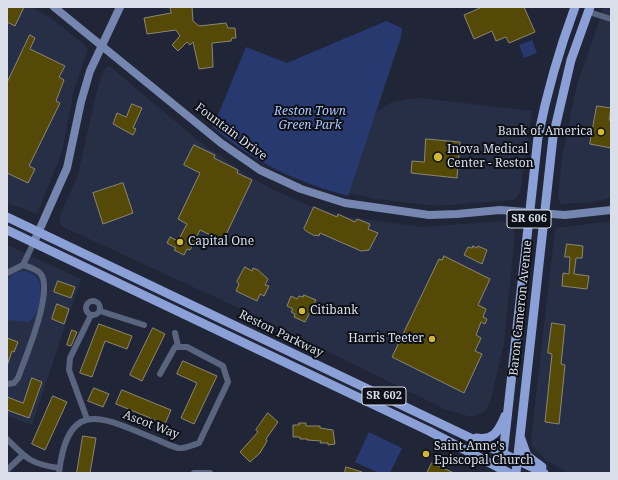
<!DOCTYPE html>
<html>
<head>
<meta charset="utf-8">
<style>
	body { margin:0 }
	#map { position:relative; width:618px; height:480px; overflow:hidden; background:#202637; font-family:"Noto Serif",serif }
	canvas { display:block }
	.frame { position:absolute; inset:0; border:8px solid #d9dee9; pointer-events:none }
</style>
</head>
<body>
<div id="map">
<canvas width="618" height="480"></canvas>
<div class="frame"></div>
</div>
<script>
const c = document.querySelector('canvas').getContext('2d');
c.lineJoin = 'round';
function fill(path, color) { c.fillStyle = color; c.fill(path, 'evenodd'); }
function stroke(path, color, width, dash) { c.strokeStyle = color; c.lineWidth = width; c.lineCap = dash ? 'butt' : 'round'; c.setLineDash(dash || []); c.stroke(path); }
function label(font, color, halo, rows, align = 'center') {
  c.font = font + ' "Noto Serif",serif'; c.lineWidth = 4; c.setLineDash([]); c.textBaseline = 'middle'; c.strokeStyle = halo; c.fillStyle = color; for (const [text, x, y, turn = 0] of rows) {
    c.save(); c.translate(x, y); c.rotate((+turn || 0) * Math.PI / 180); c.textAlign = isNaN(turn) ? turn : align; if (halo) c.strokeText(text, 0, 0); c.fillText(text, 0, 0); c.restore();
  }
}
fill(new Path2D(`
	M7 7H31L51 18 85 45 88 50 74 89 64 143 59 160 37 214 7 203Z
	M604 7H611V198L592 202 561 204 558 199 562 156 577 85Z
	M107 67H111L196 139 245 174 272 189 310 206 348 217 422 227 505 221 512 226 515 234 504 344 490 402 485 411 475 416H468L447 410 245 311 61 226 59 218 78 175 97 90 103 71Z
	M421 98 532 111 520 192 516 199 512 200 437 206 376 199 343 192 362 134 377 112 390 103 406 99Z
	M611 221V473H569L546 460 532 446 531 440 554 238 555 230 558 228Z
	M7 245 81 279 32 425 7 416Z`), '#262f46');
fill(new Path2D(`
	M386 21 402 28 401 37 348 196C297 182 252 162 213 127L246 47 287 63Z
	M532 40 537 53 524 58 519 45Z
	M23 271C49 272 43 312 29 322L7 320V279L15 273Z
	M369 432 402 448 390 473H379L355 462Z`), '#27396f');
const building = new Path2D(`
	M7 7H24L15 26 7 22Z
	M170 7H192L193 21 199 26 226 23 228 28H235L236 38H232L231 41 212 43 213 67 199 69 193 42 190 45 187 42 178 51 172 45 180 36 176 30 147 34 144 18 171 13Z
	M479 7H524L535 32 509 43 506 37 496 41 492 31 474 39 464 15 480 8Z
	M30 35 35 38 30 49 65 66 59 77 64 80 56 101 60 103 29 166 35 169 28 183 7 173V83Z
	M132 104 142 108 133 128 136 129 133 135 113 124 117 113 126 117Z
	M597 106 611 108 609 120H611V148L590 144Z
	M426 139 460 142 457 178 411 173 412 161 424 162Z
	M194 145 215 155 214 158 238 170 237 173 252 180 223 241 200 230 190 250 187 249 184 255 174 250 176 248 167 243 170 237 178 241 187 224 178 219 200 173 184 165Z
	M123 183 133 213 103 224 93 193Z
	M314 207 337 217 338 214 355 222 357 219 370 224 368 229 378 233 369 250 361 251 320 233 319 236 316 235 315 236 306 231 304 229Z
	M567 244 583 246 582 258H576L574 274 589 276 587 289 562 286 563 273 569 274 570 257H565Z
	M473 246 477 248 478 246 487 250 482 264 464 255 468 247 472 248Z
	M444 256 490 279 478 305 486 309 483 317 487 319 485 324 481 322 476 335 481 338 475 351 482 354 464 393 392 357 439 259 442 260Z
	M245 267 252 271 253 268 258 270 268 279 265 285 269 286 264 296 260 294 257 301 236 291 239 284 237 282Z
	M58 281 75 287 71 298 54 292Z
	M304 295 316 300 305 322 294 317 295 314 291 312 293 309 287 306 291 296 297 299 299 296 303 297Z
	M57 304 69 309 64 324 52 319Z
	M552 323 565 325 561 364 565 365 559 424 545 422 552 354 548 353Z
	M99 324 132 336 127 349 105 341 92 377 80 373Z
	M153 328 165 334 142 381 130 375Z
	M72 330 77 332 71 346 67 345Z
	M7 338 18 342 14 352 12 351 8 363Z
	M183 361 217 376 194 424 181 418 197 383 177 374Z
	M32 378 42 382 29 418 7 410V397L23 403Z
	M94 388 109 394 103 407 88 401Z
	M122 390 171 410 165 424 116 404Z
	M53 396 67 402 45 450 32 444Z
	M268 413 278 422 266 439 267 441 260 453 250 462 240 452 258 432 256 430Z
	M299 423H306V426H320V428L333 430 335 444 328 445V443H320L321 441 307 440V439H300V437H293V425H299Z
	M83 436 96 438 90 473H77Z
	M432 463 454 473H427Z
	M346 467 362 472 361 473H345Z`);
fill(building, '#554908');
stroke(building, '#8b8771', 1);
stroke(new Path2D(`
	M589 12 611 19
	M7 273 23 265 34 242
	M86 308a7 7 0 1 1 14 0a7 7 0 1 1-14 0Z
	M100 311 144 325
	M175 333 178 346
	M7 384 14 383 18 378C25 358 55 289 40 273 36 269 28 267 23 265
	M87 419 69 370 70 358 91 315
	M7 439C27 459 31 464 59 468
	M7 470 23 455
	M59 473C68 394 105 419 158 440 164 443 171 446 178 448 183 449 193 445 199 443L228 382 223 366 187 347H175L160 374
	M194 473H210`), '#59647e', 6);
stroke(new Path2D(`
	M54 7 221 143 260 170 301 189 345 203 429 215 457 214 500 210 565 215 611 210
	M34 242 67 168 81 102 90 71 120 7`), '#7586b0', 8);
stroke(new Path2D(`
	M7 217 544 473
	M7 230 429 431 509 473
	M476 438C493 441 499 431 505 416
	M521 439 527 456 542 467
	M501 473 538 137C547 92 559 50 575 7
	M516 473 553 137 571 60 590 7`), '#8aa0d7', 9);
for (const [x, y, r, color] of [
	[601,132,4,"#d1b736"],
	[438,157,5,"#d1b736"],
	[180,242,4,"#d1b736"],
	[302,311,4,"#d1b736"],
	[432,339,4,"#d1b736"],
	[426,454,4,"#d1b736"]
]) { const dot = new Path2D(); dot.arc(x, y, r, 0, 2 * Math.PI); c.fillStyle = color; c.fill(dot); stroke(dot, '#0d1017', 1.5); }
for (const [x, y, w] of [
	[529,219,44],
	[384,396,44]
]) { const box = new Path2D(); box.roundRect(x - w / 2, y - 9, w, 18, 3); c.fillStyle = '#0d1017'; c.fill(box); stroke(box, '#d9dee9', 1); }
label('bold 11px', '#d9dee9', null, [
	["SR 606",529,219],
	["SR 602",384,396]
]);
label('italic 12px', '#b1c7fb', '#0d1017', [
	["Reston Town",310,112],
	["Green Park",310,126]
]);
label('12px', '#d9dee9', '#0d1017', [
	["Fountain Drive",231,132,37],
	["Baron Cameron Avenue",521,308,-84],
	["Reston Parkway",281,334,26],
	["Ascot Way",151,425,21]
]);
label('12px', '#d9dee9', '#0d1017', [
	["Bank of America",593,132,"right"],
	["Inova Medical",447,150],
	["Center - Reston",447,164],
	["Capital One",188,242],
	["Citibank",310,311],
	["Harris Teeter",424,339,"right"],
	["Saint Anne's",434,447],
	["Episcopal Church",434,461]
], 'left');
</script>
</body>
</html>
